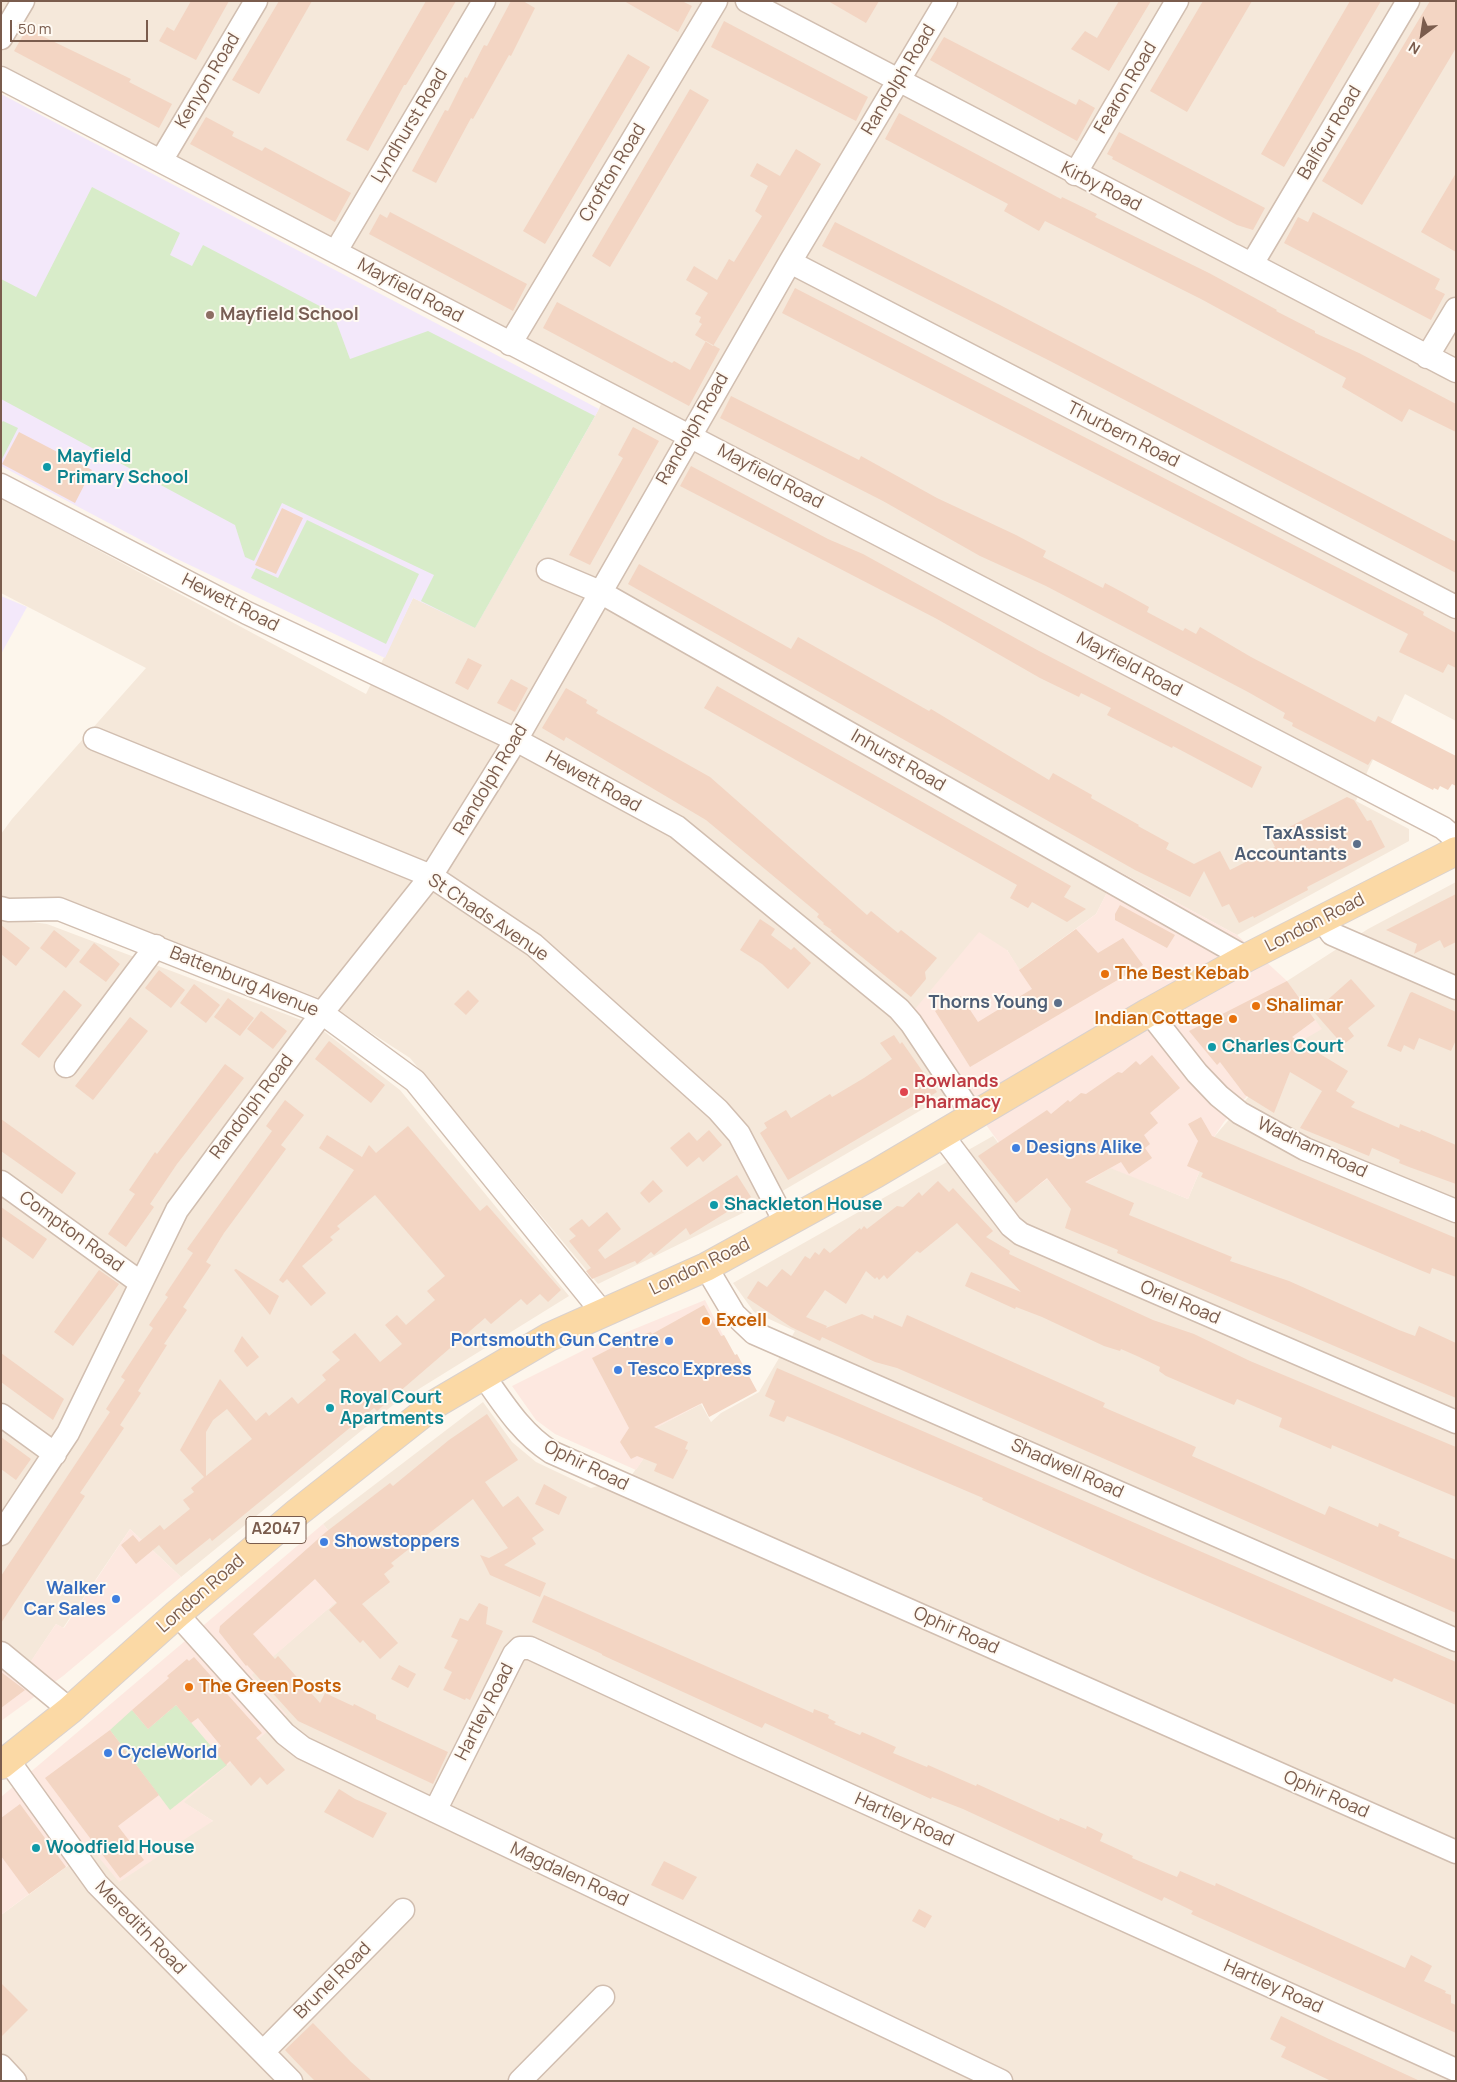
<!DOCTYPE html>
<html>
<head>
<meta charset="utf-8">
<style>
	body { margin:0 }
	#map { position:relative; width:1457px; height:2082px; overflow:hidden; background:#fdf6ec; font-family:Manrope,sans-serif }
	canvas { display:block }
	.frame { position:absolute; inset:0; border:2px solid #7a5c4d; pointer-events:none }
	.north { position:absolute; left:1397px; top:10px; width:50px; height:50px; -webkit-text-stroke:4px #fffaf3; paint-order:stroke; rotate:211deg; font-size:14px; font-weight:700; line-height:20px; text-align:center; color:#7a5c4d }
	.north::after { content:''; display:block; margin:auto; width:18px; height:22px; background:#7a5c4d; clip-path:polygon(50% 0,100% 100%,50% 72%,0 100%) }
	.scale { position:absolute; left:10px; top:20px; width:138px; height:22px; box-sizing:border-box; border:2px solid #7a5c4d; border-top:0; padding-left:6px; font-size:15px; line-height:18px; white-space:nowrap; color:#7a5c4d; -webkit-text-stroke:4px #fffaf3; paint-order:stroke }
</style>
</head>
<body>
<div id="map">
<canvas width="1457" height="2082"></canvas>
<div class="frame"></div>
<div class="north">N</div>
<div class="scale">50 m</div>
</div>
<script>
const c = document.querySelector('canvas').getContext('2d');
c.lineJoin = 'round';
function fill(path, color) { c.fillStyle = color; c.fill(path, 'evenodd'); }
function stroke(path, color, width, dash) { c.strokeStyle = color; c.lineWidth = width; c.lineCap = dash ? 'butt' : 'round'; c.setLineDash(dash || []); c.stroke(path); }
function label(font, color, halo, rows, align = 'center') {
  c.font = font + ' Manrope,sans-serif'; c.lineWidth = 4; c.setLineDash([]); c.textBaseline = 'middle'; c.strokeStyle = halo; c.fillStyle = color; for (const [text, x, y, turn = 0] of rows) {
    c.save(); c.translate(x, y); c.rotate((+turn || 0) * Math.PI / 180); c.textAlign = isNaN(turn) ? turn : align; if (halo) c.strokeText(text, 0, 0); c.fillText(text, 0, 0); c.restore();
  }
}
fill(new Path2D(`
	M1 1H1456V721L1405 694 1368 770 1356 801 1409 829V841L1237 935 1118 871 1096 914 1019 970 1007 950 959 1088 755 1207 598 1284 410 1058 316 997 66 902 1 898V834L12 819 146 668 1 593V498L366 694 413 598 475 627 599 409 609 382 1 64Z
	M1456 882V2081H1V1915L92 1848 213 1821 183 1802 251 1675 365 1577 323 1524 483 1402 512 1442 536 1462 591 1488 631 1476 646 1455 636 1438 701 1404 711 1422 721 1413 759 1392 795 1331 754 1312 733 1283 993 1136 1033 1189 1047 1179 1110 1167 1188 1199 1214 1137 1291 1047 1287 981 1368 929Z
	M1 918 47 924 317 1026 400 1090 569 1296 393 1405 181 1577 130 1529 63 1628 56 1624 20 1678 1 1662Z`), '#f5e8da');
fill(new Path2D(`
	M1118 871 1237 935 1287 981 1322 1029 1291 1047 1224 1122 1214 1137 1188 1199 1110 1168 1062 1198 1047 1179 1033 1189 959 1088 915 1009 979 932 1007 950 1020 970 1096 914Z
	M705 1300 723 1335 706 1345 712 1398 637 1438 646 1455 636 1470 555 1434 536 1420 512 1386 588 1348Z
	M323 1524 365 1577 252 1675 287 1715 184 1802 213 1821 119 1882 91 1848 1 1915V1797Z
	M130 1529 181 1577 63 1676 1 1721V1662L20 1677 56 1624 64 1628Z`), '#fde8e0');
fill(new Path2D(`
	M1 94 599 409 475 628 413 598 385 658 175 558 1 466Z
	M1 596 27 607 1 654Z`), '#f3e8fa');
fill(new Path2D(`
	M92 187 180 233 170 255 192 266 203 245 333 313 350 359 428 331 595 416 475 628 421 601 434 575 282 503 254 561 245 557 235 525 1 399V279L36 297Z
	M3 421 18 428 1 461V423Z
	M307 520 419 574 386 644 251 578 256 568 278 578Z
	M176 1705 227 1765 170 1810 110 1730 132 1710 148 1729Z`), '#d8ecc9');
fill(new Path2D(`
	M191 1H229L196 60 159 41 167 27 174 31Z
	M279 1H312L259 94 232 80Z
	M426 1H456L406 85H404L368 151 346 140Z
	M511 1H523L535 8 511 56 509 55 473 119 471 118 436 183 412 171 445 110 448 111 465 77 467 78 484 45 487 46Z
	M624 1H682L692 6 678 32Z
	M828 1H879L866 23Z
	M1119 1H1151L1109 71 1071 49 1085 31 1097 38Z
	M1203 1H1252L1187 112 1150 91Z
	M1350 1H1381L1284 167 1261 154Z
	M1430 1H1456V48L1362 205 1322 181Z
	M724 21 868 97 856 121 711 47Z
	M29 25 44 33 42 36 131 79 129 82 172 104 159 128 14 51Z
	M944 37 1076 105 1079 99 1095 108 1077 141 930 60Z
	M628 54 650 67 545 244 523 231Z
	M690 89 709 100 610 267 592 256Z
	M899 113 1061 199 1062 197 1097 214 1095 217 1209 273 1277 310 1276 311 1315 331V333L1359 353 1456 404V432L1409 409 1402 422 1342 387 1346 378 1201 299 1045 221 1039 231 1004 211 1008 204 885 139Z
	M206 117 234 132 232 136 262 151 265 147 351 193 335 222 190 144Z
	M1119 132 1265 208 1253 230 1237 225 1112 159 1113 157 1107 154Z
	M796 149 821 164 713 346 695 335 702 324 699 322 701 317 695 314 708 293 686 280 694 266 717 280 729 259 734 262 762 216 755 211 768 186 750 176 757 163 780 176Z
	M1456 173V252L1421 232Z
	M390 212 527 284 513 311 369 234 380 214 387 218Z
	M1313 212 1440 279 1435 289 1445 294 1431 320 1284 243 1298 217 1308 222Z
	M835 222 1000 305 1456 542V573L1054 363 822 246Z
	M795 288 1424 612 1423 615 1456 633V668L1448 664 1443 673 1399 652 1408 634 782 313Z
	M557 302 672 363 674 361 690 370 706 341 720 349 689 406 543 328Z
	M731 396 859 460 861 456 937 498 1016 535 1046 551 1043 557 1103 588 1105 583 1122 592 1149 607 1147 612 1183 631 1185 628 1196 634 1200 627 1251 657 1375 722 1378 716 1456 756V786L1452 784 1448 790 1440 786 1438 790 1434 788 1433 790 1372 759 1368 765 1292 726 1293 723 1283 718 1285 713 1248 692 1046 586 980 556 883 501 720 418Z
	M633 427 659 441 590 565 569 555 623 458 618 455Z
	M19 432 92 470 75 503 2 464Z
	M691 466 828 539 863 554 1039 651 1262 767 1252 788 1173 746 1172 748 1107 715 1111 708 1081 693 1079 697 1040 678 937 619 680 486Z
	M282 508 303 518 276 574 255 565Z
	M639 564 791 649 798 637 929 711 931 709 1049 780 1053 773 1092 795 1091 798 1139 825 1138 826 1169 843 1166 849 1194 864 1220 851 1230 870 1275 847 1270 837 1347 797 1354 800 1367 821 1371 820 1385 847 1307 887 1308 890 1254 918 1253 916 1239 923 1229 904 1222 907 1204 871 1190 897 1135 870 628 584Z
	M468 658 482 665 468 690 455 683Z
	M511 679 528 688 515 712 497 703Z
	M717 686 1071 886 1064 897 1086 909 1067 922 1032 902 1028 908 1010 898 1017 885 704 708Z
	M566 688 587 700 586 703 598 710 596 713 710 777 867 915 871 911 898 933 901 930 937 958 925 972 926 979 911 997 830 931 832 930 823 924 824 923 817 917 819 914 706 820 566 737 564 741 542 728Z
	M1456 894V942L1444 948 1440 940 1414 954 1417 944 1386 930Z
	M1120 905 1175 935 1167 948 1115 920V914Z
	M760 919 775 929 771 935 791 950 794 947 811 963 788 989 762 964 740 950Z
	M1 925 30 948 16 966 1 954Z
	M1076 929 1098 953 1123 938 1143 965 970 1067 935 1011 961 996 978 1022 1032 989 1019 970Z
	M54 930 80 950 66 968 40 948Z
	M94 943 120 964 106 982 79 962Z
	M159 970 185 990 171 1008 145 988Z
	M1351 979 1375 1006 1348 1028 1354 1036 1343 1045 1314 1012Z
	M1287 981 1315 1020 1292 1037 1348 1071 1336 1091 1355 1102 1351 1107 1399 1128 1400 1124 1420 1132 1421 1130 1456 1145V1184L1409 1167 1399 1163 1400 1160 1372 1148 1369 1156 1300 1128 1322 1091 1290 1072 1274 1113 1245 1095 1220 1062 1217 1065 1189 1031Z
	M194 984 220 1005 206 1023 180 1003Z
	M64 990 82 1005 39 1058 21 1044Z
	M468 990 479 1001 466 1015 454 1004Z
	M1412 992 1456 1012V1040L1451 1051 1419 1038 1414 1050 1404 1045 1401 1052 1387 1046 1410 993Z
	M228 998 254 1018 240 1036 214 1017Z
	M261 1011 287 1031 273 1049 247 1029Z
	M130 1017 148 1031 93 1100 75 1086Z
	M894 1035 900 1044 902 1042 937 1092 788 1180 760 1133 767 1128 764 1123 786 1110 791 1118 830 1094 832 1097 864 1078 892 1059 880 1043Z
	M329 1041 385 1085 371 1103 315 1059Z
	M1152 1055 1180 1088 1150 1113 1158 1123 1144 1135 1150 1144 1145 1148 1152 1158 1129 1174 1121 1162 1085 1182 1134 1203 1129 1215 1232 1257 1230 1261 1289 1281 1399 1330 1415 1336 1419 1326 1456 1343V1398L1117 1253 1118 1250 1065 1228 1071 1209 1047 1178 1016 1203 978 1156 1047 1110 1051 1114 1068 1100 1070 1102 1081 1093 1086 1094 1118 1072 1122 1073 1136 1061 1140 1065Z
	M225 1064 244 1078 177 1164 150 1204 154 1207 126 1247 108 1234 135 1194 129 1190 155 1152 157 1154Z
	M285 1100 304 1115 281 1145 286 1149 224 1233 206 1262 211 1265 183 1307 187 1310 164 1344 167 1345 138 1391 141 1393 120 1425 124 1428 80 1493 85 1496 1 1623V1576L110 1412 106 1409 125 1380 121 1377 153 1328 149 1325 168 1297 165 1295 193 1253 187 1249 272 1131 266 1126Z
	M1201 1117 1212 1136 1456 1238V1277L1432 1268 1430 1274 1420 1270 1201 1177 1203 1173 1187 1166 1198 1141 1188 1124Z
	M1 1119 76 1173 62 1194 1 1151Z
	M408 1126 480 1211 487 1205 561 1290 548 1302 540 1294 527 1305 521 1299 491 1324 485 1318 377 1411 374 1408 212 1541 210 1538 176 1565 159 1545 136 1564 121 1545 133 1535 139 1542 160 1525 164 1530 190 1509 183 1500 194 1492 191 1488 204 1477 180 1450 220 1379 256 1421 266 1412 269 1416 292 1397 298 1404 326 1380 322 1375 340 1360 332 1352 355 1333 380 1362 402 1344 385 1325 397 1315 406 1325 435 1300 427 1291 445 1276 375 1195 337 1226 340 1229 330 1237 333 1240 302 1266 326 1293 311 1306 287 1279 283 1283 279 1280 354 1170 319 1148 327 1135 362 1157 369 1145 376 1153ZM227 1409 252 1439 206 1476V1432L213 1420Z
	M709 1130 722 1145 703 1162 699 1157 687 1167 670 1148 689 1132 697 1141Z
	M737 1175 751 1197 690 1235 686 1228 654 1255 651 1252 637 1264 635 1261 592 1279 586 1271 591 1268 569 1241 576 1236 569 1229 582 1219 589 1227 607 1212 621 1229 598 1250 605 1259Z
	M653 1180 663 1191 649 1203 640 1193Z
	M938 1181 949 1192 953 1188 993 1231 986 1237 1010 1251 1009 1254 1153 1320 1194 1334 1250 1361 1456 1447V1497L1332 1445 1331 1449 1317 1443 1279 1427 1282 1418 1237 1399 1234 1405 1166 1376 1159 1371 1160 1367 1137 1356 1121 1349 1120 1351 1104 1346 1042 1317 1016 1307 1015 1309 965 1286 971 1272 1021 1292 957 1223 920 1253 917 1251 887 1279 884 1275 879 1280 877 1277 875 1279 866 1271 846 1304 825 1290 806 1317 827 1326 826 1328 862 1314 873 1319 874 1315 902 1327 907 1315 1105 1403 1103 1407 1196 1447 1192 1456 1258 1485 1325 1515 1329 1506 1378 1527 1379 1523 1400 1532 1398 1536 1456 1560V1613L897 1368 875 1362 822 1337 820 1341 791 1327 747 1298 758 1281 767 1287 782 1269 791 1276 805 1256 810 1259 815 1252 819 1255 824 1248 830 1253 860 1228 861 1230 864 1226 867 1229 897 1206 903 1207 919 1192 922 1196Z
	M1 1207 47 1239 33 1259 1 1236Z
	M236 1269 279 1296 270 1315 234 1270Z
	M99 1270 119 1284 73 1346 54 1332Z
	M704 1305 721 1336 724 1335 735 1355 737 1354 757 1391 709 1417 702 1403 654 1427 688 1442 685 1449 688 1450 673 1479 654 1471 657 1464 637 1456 631 1459 620 1442 629 1428 592 1358 623 1342 651 1332 652 1334Z
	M242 1336 259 1357 247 1367 234 1351Z
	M1 1353 64 1399 53 1420 1 1382Z
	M777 1368 1456 1662V1705L1394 1678 1392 1682 1143 1574 982 1500 983 1498 842 1438 787 1416 784 1422 769 1416 775 1401 765 1396Z
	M487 1414 518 1460 485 1482 503 1507 518 1496 544 1530 532 1538 536 1544 504 1565 546 1583 540 1597 490 1575 480 1555 489 1558 508 1548 473 1499 391 1563 394 1566 384 1574 390 1582 362 1604 398 1643 380 1659 363 1640 360 1643 329 1610 337 1603 315 1579 253 1634 275 1659 278 1656 320 1703 325 1693 353 1706 354 1704 376 1715V1719L448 1752 433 1784 298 1721 247 1665 246 1666 219 1632 220 1626 326 1532 390 1483 393 1486 449 1440Z
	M1 1437 31 1459 16 1480 1 1469Z
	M544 1484 567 1497 559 1515 535 1504Z
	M544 1595 813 1713 814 1709 829 1715 828 1718 836 1722 834 1724 860 1735 862 1732 896 1747 893 1753 927 1767 928 1765 976 1786 977 1784 1059 1821 1060 1818 1086 1829 1087 1826 1103 1834 1100 1841 1133 1856 1132 1858 1177 1877 1180 1871 1215 1886 1216 1883 1405 1968 1411 1955 1432 1966 1424 1981 1446 1991 1445 1993 1451 1995V2003L1456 2005V2033L1191 1914 1193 1911 1164 1897 1162 1901 963 1809 932 1797 931 1799 765 1723 762 1728 602 1655V1654L532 1622Z
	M479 1603 488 1607 486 1624 503 1631 470 1700 466 1698 465 1700 443 1690 452 1672 444 1668 458 1640 451 1637 460 1618 468 1621Z
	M194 1657 262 1733 256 1738 285 1770 267 1785 260 1777 251 1786 230 1761 226 1765 215 1752 221 1746 198 1718 191 1723 176 1705 148 1729 132 1710 169 1678 167 1676 187 1659 189 1661Z
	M399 1665 416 1674 408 1688 391 1679Z
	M1 1672 25 1690 1 1708Z
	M110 1730 159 1795 118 1826 144 1860 120 1878 45 1778Z
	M339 1789 355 1799 387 1813 373 1838 324 1812Z
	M20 1804 66 1867 29 1894 1 1856V1818Z
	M664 1861 697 1877 683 1900 651 1885Z
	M919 1909 932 1916 925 1928 912 1921Z
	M1 1983 28 2010 1 2037Z
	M1281 2016 1329 2039 1420 2081H1331L1281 2057 1286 2047 1270 2039Z
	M313 2023 351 2062 372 2081H315L302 2068 285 2050Z`), '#f3d5c3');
const minor = new Path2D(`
	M747 1 1456 371
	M1 38 23 1
	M1 78 1443 828 1456 839
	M161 161 256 1
	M1075 174 1177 1
	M336 251 484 1
	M790 262 1456 607
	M1252 264 1408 1
	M510 344 716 1
	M1427 357 1456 309
	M1 485 247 613 516 740 677 827 899 1009 911 1023 973 1116
	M548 570 600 592 1246 958
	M95 739 431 876 534 945 718 1110 739 1134 786 1224
	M1 908 8 910 59 909 322 1013 415 1081 602 1312
	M1323 921 1332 934 1456 988
	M1149 1012 1197 1073 1219 1096 1240 1113 1305 1149 1456 1211
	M66 1066 156 946
	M942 1135 1011 1226 1021 1234 1456 1422
	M1 1182 141 1283
	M706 1267 734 1314 754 1333 1456 1640
	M483 1375C503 1403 521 1433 551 1452L1456 1852
	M1 1415 55 1454
	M1 1534 68 1433 177 1210 322 1013 431 876 516 740 790 262 946 1
	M177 1614 285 1734 303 1748 1001 2081
	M1 1653 70 1710
	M8 1760 97 1884 291 2081
	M435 1811 514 1654 520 1648H530L743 1747 1456 2070
	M263 2052 403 1910
	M1 2066 15 2081
	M520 2081 603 1997`);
const major = new Path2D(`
	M1 1765 70 1710 177 1614 298 1512 435 1404 549 1337 706 1267 875 1174 1149 1012 1246 958 1456 851`);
stroke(minor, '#d1beb0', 25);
stroke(major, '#dad1cd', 30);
stroke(minor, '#fff', 22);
stroke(major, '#fbd9a5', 28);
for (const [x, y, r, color] of [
	[210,315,5,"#8d6e63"],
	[47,467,5,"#0f9aa8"],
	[1357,844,5,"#5c6f8a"],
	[1105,974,5,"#e8710a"],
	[1058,1003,5,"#5c6f8a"],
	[1256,1006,5,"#e8710a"],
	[1233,1019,5,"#e8710a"],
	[1212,1047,5,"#0f9aa8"],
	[904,1092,5,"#e0444e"],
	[1016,1148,5,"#3f7fe0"],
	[714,1205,5,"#0f9aa8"],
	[706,1321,5,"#e8710a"],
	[669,1341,5,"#3f7fe0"],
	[618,1370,5,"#3f7fe0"],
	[330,1408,5,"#0f9aa8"],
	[324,1542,5,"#3f7fe0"],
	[116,1599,5,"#3f7fe0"],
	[189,1687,5,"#e8710a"],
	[108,1753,5,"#3f7fe0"],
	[36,1848,5,"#0f9aa8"]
]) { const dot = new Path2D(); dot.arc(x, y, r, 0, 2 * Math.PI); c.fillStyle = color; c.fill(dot); stroke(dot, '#fffaf3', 2); }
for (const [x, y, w] of [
	[276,1530,60]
]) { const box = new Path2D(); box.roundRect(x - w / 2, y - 13.5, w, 27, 4); c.fillStyle = '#fffaf3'; c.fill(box); stroke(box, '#7a5c4d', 1); }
label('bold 16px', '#7a5c4d', null, [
	["A2047",276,1530]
]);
label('18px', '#7a5c4d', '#fffaf3', [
	["Randolph Road",899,80,-59],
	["Kenyon Road",208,81,-59],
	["Fearon Road",1126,88,-59],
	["Lyndhurst Road",410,126,-59],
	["Balfour Road",1330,133,-59],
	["Crofton Road",613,173,-59],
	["Kirby Road",1101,187,27],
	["Mayfield Road",410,291,28],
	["Randolph Road",693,429,-60],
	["Thurbern Road",1123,435,27],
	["Mayfield Road",770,477,28],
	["Hewett Road",230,603,27],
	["Mayfield Road",1129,665,28],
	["Inhurst Road",898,761,30],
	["Randolph Road",491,780,-59],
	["Hewett Road",593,782,29],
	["St Chads Avenue",488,918,34],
	["London Road",1315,923,-27],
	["Battenburg Avenue",244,982,22],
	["Randolph Road",252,1107,-53],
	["Wadham Road",1312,1148,25],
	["Compton Road",71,1232,36],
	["London Road",700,1267,-26],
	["Oriel Road",1180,1303,23],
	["Ophir Road",586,1466,26],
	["Shadwell Road",1067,1469,24],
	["London Road",201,1594,-41],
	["Ophir Road",956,1631,24],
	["Hartley Road",485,1712,-63],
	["Ophir Road",1326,1795,24],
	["Hartley Road",904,1820,24],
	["Magdalen Road",569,1875,25],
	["Meredith Road",140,1928,46],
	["Brunel Road",333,1981,-45],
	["Hartley Road",1273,1987,24]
]);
label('bold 18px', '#785e54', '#fffaf3', [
	["Mayfield School",220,315]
], 'left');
label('bold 18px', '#0d838f', '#fffaf3', [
	["Mayfield",57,457],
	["Primary School",57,478],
	["Charles Court",1222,1047],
	["Shackleton House",724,1205],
	["Royal Court",340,1398],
	["Apartments",340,1419],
	["Woodfield House",46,1848]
], 'left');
label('bold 18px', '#4e5e75', '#fffaf3', [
	["TaxAssist",1347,834],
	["Accountants",1347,855],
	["Thorns Young",1048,1003]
], 'right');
label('bold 18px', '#c56008', '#fffaf3', [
	["The Best Kebab",1115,974],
	["Shalimar",1266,1006],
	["Indian Cottage",1223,1019,"right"],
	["Excell",716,1321],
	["The Green Posts",199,1687]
], 'left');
label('bold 18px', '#be3a42', '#fffaf3', [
	["Rowlands",914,1082],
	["Pharmacy",914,1103]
], 'left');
label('bold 18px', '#366cbe', '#fffaf3', [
	["Designs Alike",1026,1148],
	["Portsmouth Gun Centre",659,1341,"right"],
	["Tesco Express",628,1370],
	["Showstoppers",334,1542],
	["Walker",106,1589,"right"],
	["Car Sales",106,1610,"right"],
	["CycleWorld",118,1753]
], 'left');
</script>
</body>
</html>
